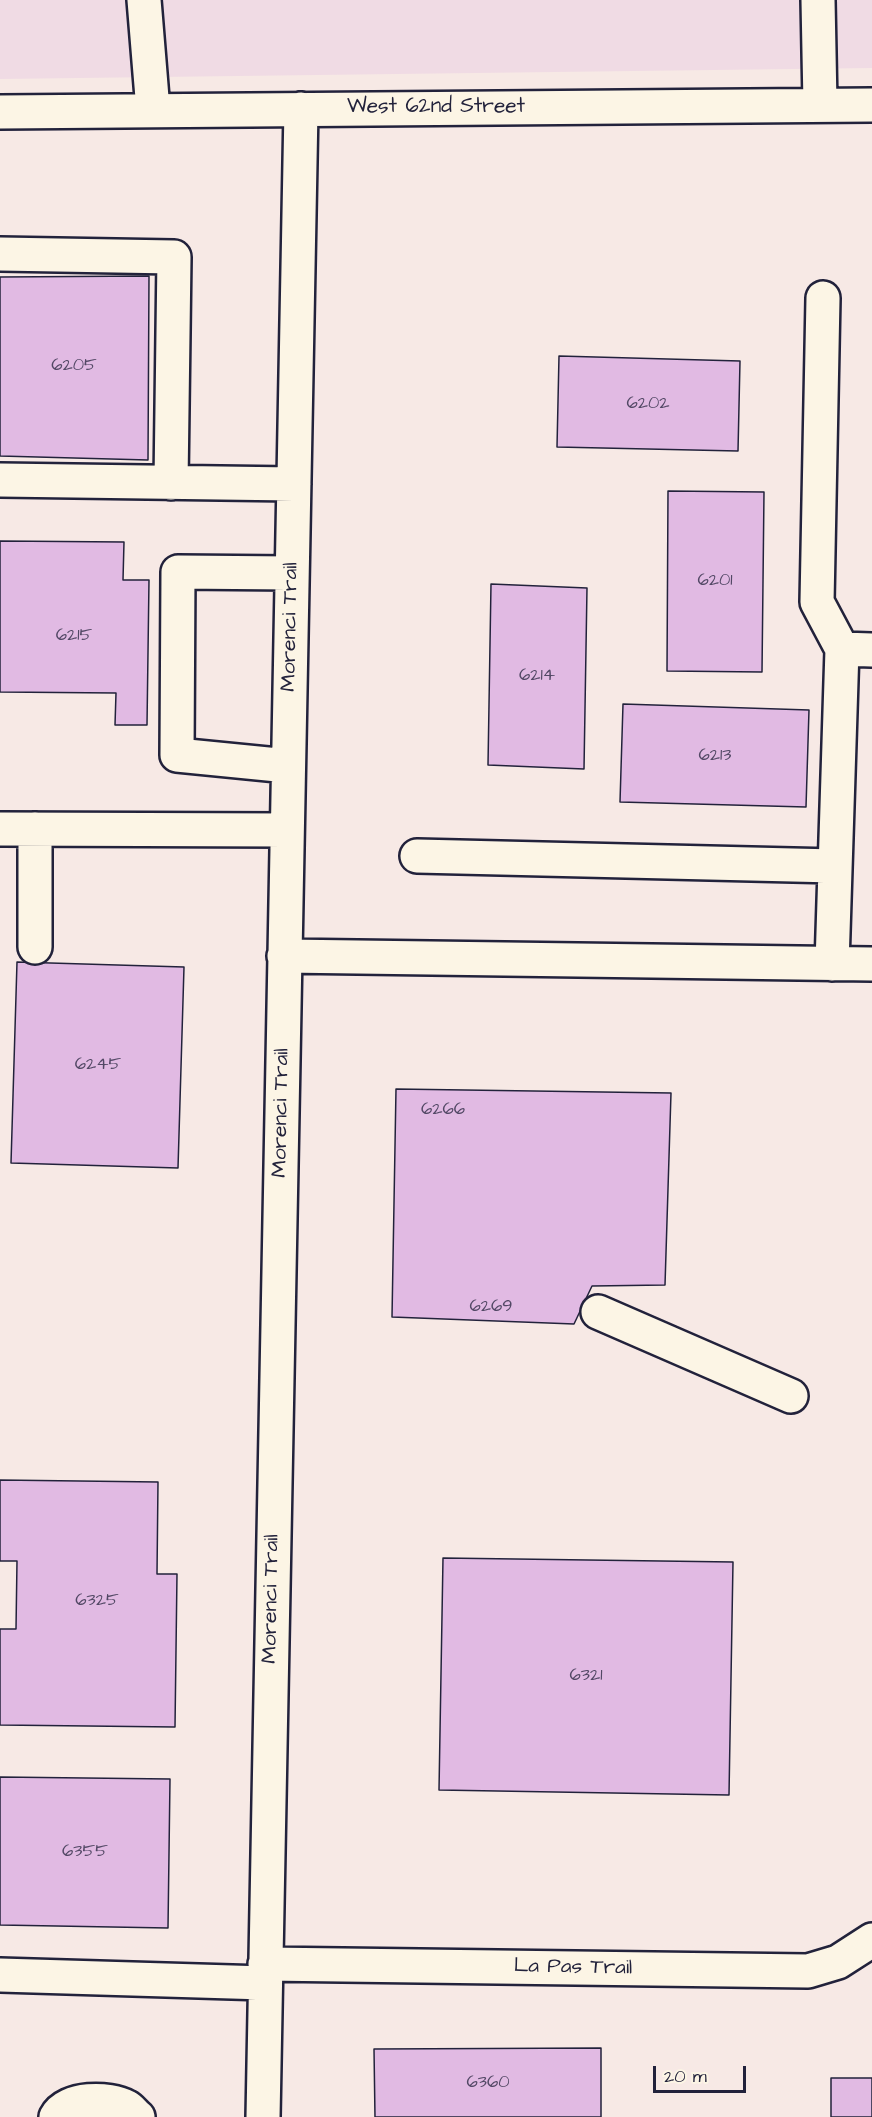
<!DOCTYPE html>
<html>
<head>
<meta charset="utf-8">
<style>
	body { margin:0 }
	#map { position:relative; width:872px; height:2117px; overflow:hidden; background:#f7e9e5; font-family:"Architects Daughter",sans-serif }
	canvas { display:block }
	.scale { position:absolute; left:653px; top:2066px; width:93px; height:27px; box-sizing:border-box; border:3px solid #22223b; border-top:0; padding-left:8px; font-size:18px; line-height:21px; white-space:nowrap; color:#22223b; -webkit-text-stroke:4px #fcf5e5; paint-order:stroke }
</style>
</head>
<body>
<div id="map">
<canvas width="872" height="2117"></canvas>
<div class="scale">20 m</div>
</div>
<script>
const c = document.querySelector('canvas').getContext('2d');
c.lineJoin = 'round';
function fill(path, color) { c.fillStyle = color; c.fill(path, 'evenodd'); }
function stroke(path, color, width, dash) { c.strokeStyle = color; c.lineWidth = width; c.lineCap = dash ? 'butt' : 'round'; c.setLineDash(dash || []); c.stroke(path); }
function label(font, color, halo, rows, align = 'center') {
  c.font = font + ' "Architects Daughter",sans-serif'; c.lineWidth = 5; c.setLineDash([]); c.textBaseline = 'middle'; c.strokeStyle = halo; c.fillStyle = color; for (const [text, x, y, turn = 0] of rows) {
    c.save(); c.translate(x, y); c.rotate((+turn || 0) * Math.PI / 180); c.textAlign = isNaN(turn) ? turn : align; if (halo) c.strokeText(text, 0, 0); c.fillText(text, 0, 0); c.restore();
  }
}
fill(new Path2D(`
	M0 0H872V68L0 79Z`), '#f0dbe4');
const building = new Path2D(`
	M149 276 148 460 0 456V277Z
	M559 356 740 361 738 451 557 447Z
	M668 491 764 492 762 672 667 671Z
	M0 541 124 542 123 580H149L147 725H115L116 693 0 692Z
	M491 584 587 588 584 769 488 765Z
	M623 704 809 710 806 807 620 802Z
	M17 962 184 967 178 1168 11 1163Z
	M396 1089 671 1093 665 1285 592 1286 574 1324 392 1317Z
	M0 1480 158 1482 157 1574H177L175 1727 0 1725V1629H16L17 1561H0Z
	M443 1558 733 1562 729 1795 439 1790Z
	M0 1777 170 1779 168 1928 0 1925Z
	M601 2048V2117H375L374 2049Z
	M831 2078H872V2117H831Z`);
fill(building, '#e1bae3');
stroke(building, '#22223b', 1.5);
const minor = new Path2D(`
	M144 0 153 110
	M818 0 820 104
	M0 112 872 105
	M0 254 174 257 171 483
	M823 298 817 602 842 649
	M0 480 294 484
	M288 766 177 755 178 572 292 573
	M0 829 287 830
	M35 829V947
	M417 856 835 866
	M284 956 872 964
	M832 964 842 649 872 650
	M598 1312 791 1396
	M265 1964 808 1971 838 1962 872 1940
	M0 1975 265 1983
	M56 2117C66 2097 109 2097 127 2107 131 2109 134 2114 138 2117
	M263 2117 301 109`);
stroke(minor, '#22223b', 38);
stroke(minor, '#fcf5e5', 33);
label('18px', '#524865', null, [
	["6205",74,366],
	["6202",648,404],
	["6201",715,581],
	["6215",74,636],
	["6214",537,676],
	["6213",715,756],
	["6245",98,1065],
	["6266",443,1110],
	["6269",491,1307],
	["6325",97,1601],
	["6321",586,1676],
	["6355",85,1852],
	["6360",488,2083]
]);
label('21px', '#22223b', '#fcf5e5', [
	["West 62nd Street",436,108],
	["Morenci Trail",291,627,-89],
	["Morenci Trail",282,1113,-89],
	["Morenci Trail",272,1599,-89],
	["La Pas Trail",573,1968,1]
]);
</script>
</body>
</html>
